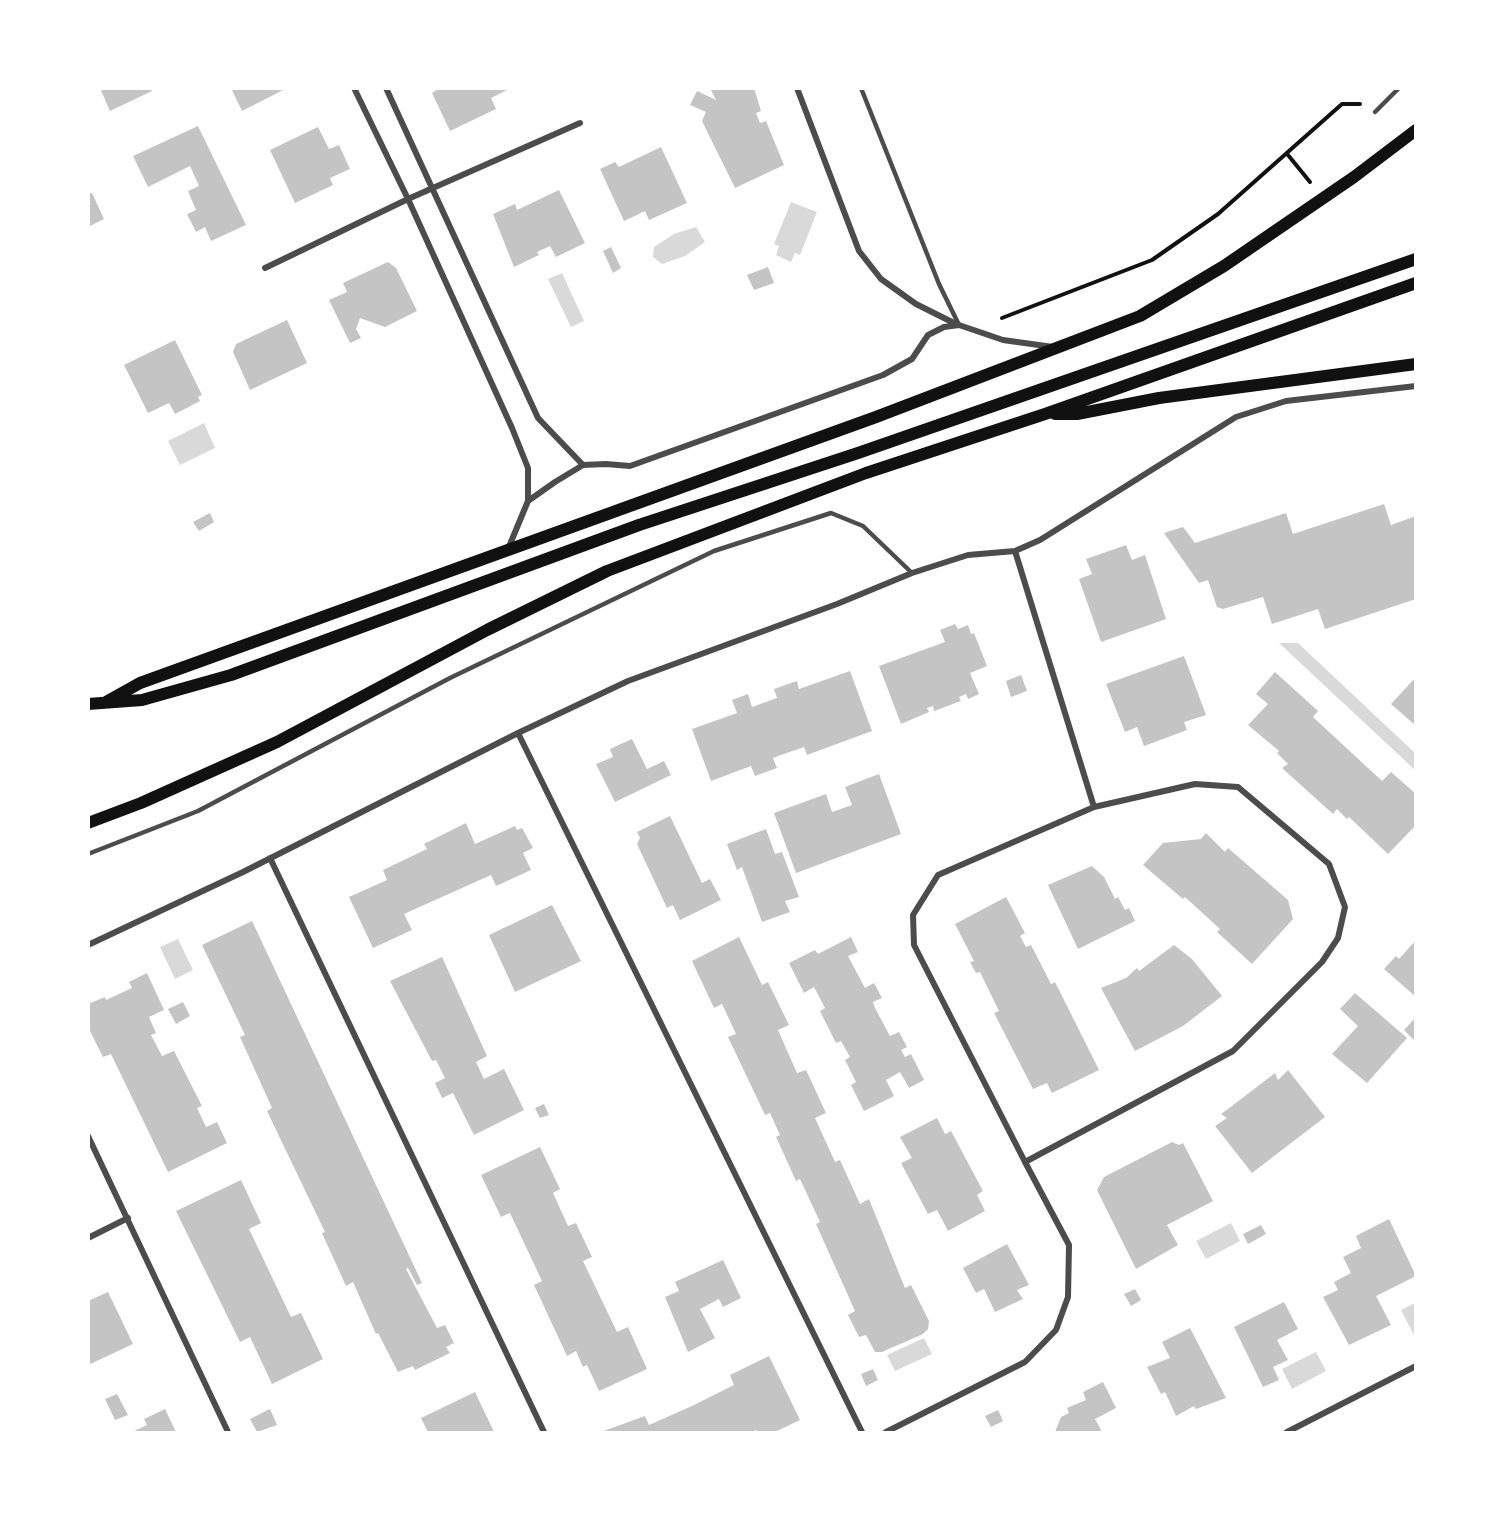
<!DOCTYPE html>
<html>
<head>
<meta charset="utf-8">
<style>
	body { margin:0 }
	#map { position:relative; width:1504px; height:1521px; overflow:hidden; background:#fff; font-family:Helvetica,sans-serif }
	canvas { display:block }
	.frame { position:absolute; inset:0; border:90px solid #fff; pointer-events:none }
</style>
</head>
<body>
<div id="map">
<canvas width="1504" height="1521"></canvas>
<div class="frame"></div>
</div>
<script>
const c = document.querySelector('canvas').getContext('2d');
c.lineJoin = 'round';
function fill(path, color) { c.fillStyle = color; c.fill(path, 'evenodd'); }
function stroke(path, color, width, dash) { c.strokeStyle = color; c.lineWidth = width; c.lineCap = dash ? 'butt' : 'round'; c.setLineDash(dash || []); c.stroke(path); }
fill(new Path2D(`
	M791 202 817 212 800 255 795 253 791 262 776 255 779 246 774 244Z
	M696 227 705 242 685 256 662 264 653 257 654 247 674 234Z
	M562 273 584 321 571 327 548 279Z
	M204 423 215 448 180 465 168 441Z
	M1279 643H1298L1415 753V770Z
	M178 939 193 970 175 979 160 947Z
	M1231 1223 1240 1241 1206 1259 1196 1241Z
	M1415 1303 1416 1335H1414L1401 1310Z
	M924 1338 932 1354 895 1371 887 1355Z
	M1316 1352 1326 1371 1292 1389 1282 1369Z`), '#d9d9d9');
fill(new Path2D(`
	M100 88H151L152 91 110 111Z
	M231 88H287L242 111Z
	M440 88H511L491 98 496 109 450 131 432 93Z
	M714 88H754L761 111 756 113 760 123 766 121 784 165 735 188 702 121 706 112 690 105 697 91 716 100 711 90Z
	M198 126 246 225 211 241 205 227 196 232 187 214 196 210 188 191 199 186 190 166 148 187 133 156Z
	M318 127 329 149 339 145 350 169 330 178 333 185 295 203 270 150Z
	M661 147 687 203 649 220 645 211 624 221 600 169 615 162 619 167Z
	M559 190 585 243 556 257 550 246 537 252 539 255 514 267 493 214 515 204 517 210Z
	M92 193 104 219 88 227V194Z
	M611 247 621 268 613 273 603 251Z
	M388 262 396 268 417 311 385 327 360 318 356 329 361 338 350 343 329 300 347 292 343 283Z
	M768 267 774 283 754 290 747 275Z
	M287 320 307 363 250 390 233 352 236 344Z
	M175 340 202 395 198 397 200 401 175 414 169 403 148 413 124 365Z
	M1384 504 1391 525 1416 516V599L1325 629 1318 609 1272 624 1263 597 1223 609 1217 607 1208 580 1199 583 1164 533 1183 527 1195 543 1286 513 1293 534Z
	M210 513 214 522 199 531 193 522Z
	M1126 545 1132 560 1145 555 1166 619 1101 642 1079 579 1092 574 1086 559Z
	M955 624 958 629 968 625 971 634 974 633 987 666 970 673 979 694 968 699 966 694 959 697 961 701 934 711 933 706 927 708 929 712 901 724 879 666 945 642 940 630Z
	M1184 656 1206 715 1184 722 1187 730 1144 746 1137 727 1125 732 1106 684Z
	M850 671 872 731 807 755 804 747 781 755 773 758 777 768 755 776 751 766 711 781 692 729 737 713 732 700 748 694 752 707 777 698 774 689 797 681 799 689Z
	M1275 672 1318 711 1313 717 1382 781 1391 772 1416 794V825L1388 854 1349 817 1347 819 1337 809 1333 814 1282 768 1288 764 1277 753 1279 751 1248 725 1268 704 1256 694Z
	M1021 675 1027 691 1011 697 1006 681Z
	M1416 677V726L1391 704Z
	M632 739 647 769 664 761 671 775 615 802 596 764 613 757 610 749Z
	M879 774 901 834 796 873 774 813 826 794 832 812 852 805 845 787Z
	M670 816 702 883 710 879 721 900 680 920 673 905 667 908 637 844 640 838 637 832Z
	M466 823 475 844 515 826 517 830 522 828 533 848 523 853 531 870 496 886 491 875 404 914 412 930 373 948 349 897 387 880 383 870 427 849 424 844Z
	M766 829 775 854 782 852 799 897 785 901 790 912 762 922 742 867 737 870 727 844Z
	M1206 833 1225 852 1228 848 1288 900 1293 919 1252 964 1217 932 1220 929 1185 897 1183 899 1143 865 1163 843 1201 839Z
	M1092 866 1104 877 1115 899 1118 897 1125 910 1129 908 1135 921 1078 949 1048 885Z
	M1006 897 1025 933 1020 936 1026 947 1031 945 1051 984 1055 982 1099 1070 1052 1093 1047 1083 1033 1089 994 1013 999 1011 980 972 976 973 970 962 974 961 955 924Z
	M552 905 581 961 515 992 489 935Z
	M252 921 422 1283 417 1285 408 1268 406 1269 437 1328 445 1325 454 1343 446 1347 450 1353 415 1370 413 1366 398 1372 378 1333 376 1334 353 1282 346 1286 322 1233 325 1232 267 1111 272 1108 240 1037 245 1035 202 945Z
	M739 937 762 985 768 982 789 1025 778 1030 797 1073 806 1070 826 1113 815 1118 835 1162 840 1160 860 1204 869 1199 905 1288 911 1285 929 1321 928 1329 923 1334 882 1352H875L866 1335 859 1337 848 1315 855 1311 816 1224 820 1222 800 1179 796 1181 776 1137 780 1135 770 1113 765 1115 728 1037 736 1034 722 1004 714 1008 692 961Z
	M851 937 858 952 848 956 865 988 874 983 882 998 873 1002 875 1008 890 1036 899 1032 907 1047 901 1050 905 1057 911 1054 924 1080 909 1088 900 1072 886 1080 894 1096 864 1111 851 1085 856 1082 845 1060 850 1057 841 1041 836 1043 820 1011 825 1008 814 987 804 993 789 963 815 950 818 954Z
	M1416 940V997L1384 969 1396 956 1399 959Z
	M1174 945 1192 959 1222 996 1183 1026 1135 1051 1101 988 1126 978 1137 968 1139 971Z
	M442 957 487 1056 476 1062 484 1079 504 1069 524 1110 474 1135 453 1093 442 1098 435 1083 445 1078 436 1060 432 1061 390 981Z
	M147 973 164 1010 149 1017 156 1033 151 1035 162 1056 174 1051 202 1106 197 1108 206 1127 217 1122 227 1143 168 1172 111 1054 103 1057 88 1027V1004L105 997 106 1000 132 988 129 982Z
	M1355 993 1407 1038 1367 1083 1332 1054 1358 1026 1340 1009Z
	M183 1002 190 1016 176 1024 168 1009Z
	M1416 1017V1042L1404 1030Z
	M1288 1070 1325 1117 1252 1173 1215 1126 1227 1118 1221 1114 1232 1106 1275 1073 1278 1080Z
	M544 1104 549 1115 540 1118 535 1108Z
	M937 1118 945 1134 951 1131 983 1191 977 1195 985 1211 948 1231 937 1210 928 1214 901 1163 912 1158 900 1137Z
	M1172 1142 1179 1145 1183 1143 1213 1201 1167 1225 1178 1245 1136 1269 1097 1190 1104 1177Z
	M540 1147 560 1189 553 1193 568 1226 576 1223 592 1257 583 1261 617 1332 628 1327 647 1369 599 1391 587 1365 583 1367 576 1351 567 1356 534 1285 542 1281 510 1213 501 1217 481 1175Z
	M241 1180 261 1223 249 1229 291 1317 301 1313 323 1359 272 1384 250 1337 240 1342 176 1211Z
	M1389 1219 1416 1276 1376 1296 1391 1325 1349 1345 1323 1297 1338 1290 1334 1282 1351 1273 1343 1257 1361 1248 1356 1236Z
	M1261 1225 1266 1234 1248 1244 1243 1234Z
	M1007 1244 1029 1285 1017 1290 1023 1299 995 1312 984 1289 976 1293 963 1268Z
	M723 1260 741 1298 723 1307 719 1299 700 1309 715 1338 688 1352 665 1297 679 1291 675 1282Z
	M1135 1289 1141 1300 1131 1306 1124 1294Z
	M108 1292 133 1344 88 1365V1301Z
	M1284 1302 1298 1329 1277 1340 1288 1360 1273 1367 1279 1380 1263 1387 1234 1327Z
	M1190 1328 1226 1398 1196 1409 1194 1406 1176 1416 1165 1392 1161 1394 1147 1367 1170 1358 1162 1342Z
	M769 1356 800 1420 775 1432H758L756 1430 751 1432H601L645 1416 649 1425 692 1406 734 1385 730 1375Z
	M873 1369 878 1380 866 1386 861 1374Z
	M1103 1382 1116 1408 1095 1419 1102 1432H1055L1061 1417 1069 1413 1067 1408 1086 1400 1083 1392Z
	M475 1392 494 1432H428L421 1418Z
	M117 1394 128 1415 115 1420 105 1399Z
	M165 1409 176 1432H132L147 1425 144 1419Z
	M270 1409 277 1425 257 1432 250 1419Z
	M998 1410 1003 1421 991 1427 985 1416Z`), '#c4c4c4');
stroke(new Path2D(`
	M1288 155 1310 182
	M1002 318 1152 260 1218 214 1342 104H1360`), '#111', 4);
stroke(new Path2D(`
	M861 88 939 284 959 325
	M1375 112 1399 88
	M88 854 198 811 450 678 714 551 831 513 863 526 912 573`), '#4c4c4c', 4.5);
stroke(new Path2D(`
	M354 88 408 199 512 428 528 468V501
	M386 88 538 418 583 465
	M797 88 859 251 881 279 916 304 958 325
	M265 268 408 199 580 123
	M508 549 528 501 555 482 583 465 606 464 630 466 883 375 912 359 928 335 944 327 959 325 1003 340 1053 347
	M1015 551 1094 807 938 875 913 915 914 945 1025 1162
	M518 733 862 1432
	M270 858 544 1432
	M88 945 243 872 518 733 628 681 837 604 912 573 968 555 1015 551 1040 540 1236 417 1286 401 1416 386
	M88 1136 228 1432
	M88 1238 128 1218
	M886 1432 1025 1362 1056 1330 1068 1297 1069 1245 1025 1162 1233 1051 1322 962 1338 938 1345 907 1329 864 1238 787 1195 784 1094 807
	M1287 1432 1416 1366`), '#4c4c4c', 6);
stroke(new Path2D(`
	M1055 414H1077L1159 398 1416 364
	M106 702 140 683 876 417 1140 316 1224 266 1354 177 1416 130
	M88 704 142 700 231 675 639 525 858 453 1416 259
	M88 823 141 803 277 742 487 630 607 571 866 473 1045 414 1416 283`), '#111', 12);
</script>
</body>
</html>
